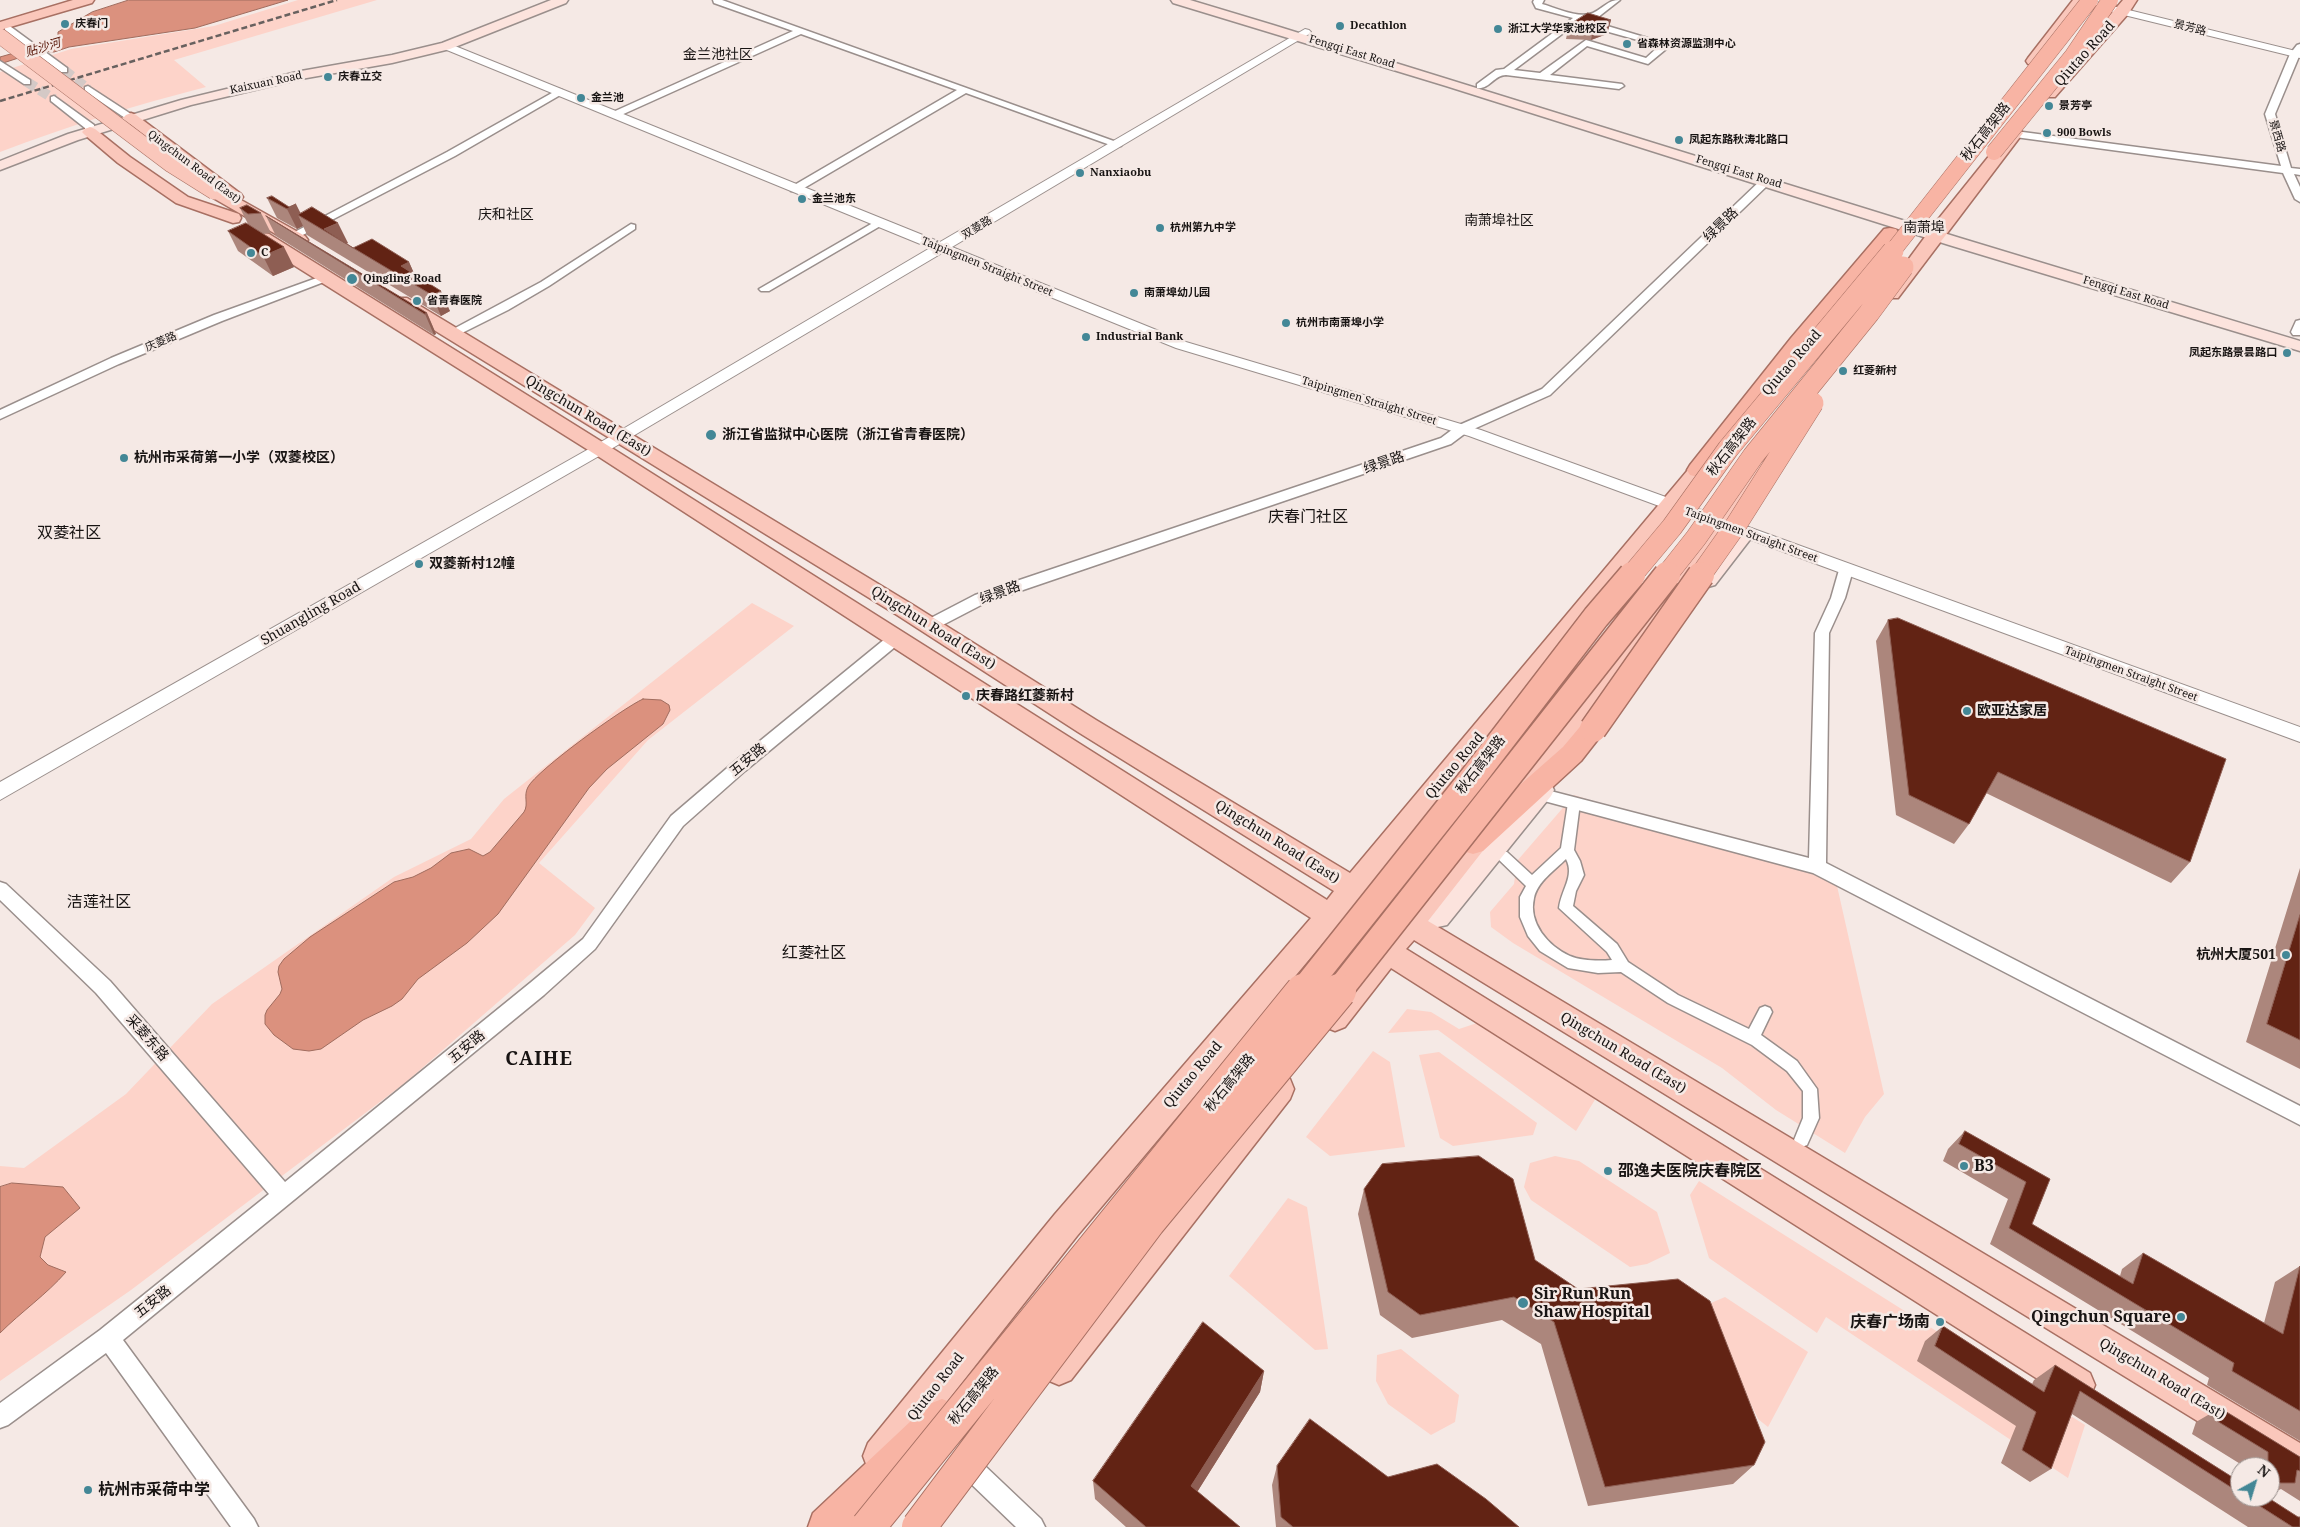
<!DOCTYPE html>
<html>
<head>
<meta charset="utf-8">
<style>
	body { margin:0 }
	#map { position:relative; width:2300px; height:1527px; overflow:hidden; background:#f5e9e5; font-family:"Noto Serif",serif }
	canvas { display:block }
	.north { position:absolute; left:2230px; top:1457px; width:50px; height:50px; box-sizing:border-box; background:#f5e9e5; border:1px solid #9d9491; border-radius:50%; rotate:39deg; font-size:14px; font-weight:700; line-height:20px; text-align:center; color:#181413 }
	.north::after { content:''; display:block; margin:auto; width:18px; height:22px; background:#438796; clip-path:polygon(50% 0,100% 100%,50% 72%,0 100%) }
</style>
</head>
<body>
<div id="map">
<canvas width="2300" height="1527"></canvas>
<div class="north">N</div>
</div>
<script>
const c = document.querySelector('canvas').getContext('2d');
c.lineJoin = 'round';
function fill(path, color) { c.fillStyle = color; c.fill(path, 'evenodd'); }
function stroke(path, color, width, dash) { c.strokeStyle = color; c.lineWidth = width; c.lineCap = dash ? 'butt' : 'round'; c.setLineDash(dash || []); c.stroke(path); }
function label(font, color, halo, rows, align = 'center') {
  c.font = font + ' "Noto Serif","Noto Sans SC",serif'; c.lineWidth = 5; c.setLineDash([]); c.textBaseline = 'middle'; c.strokeStyle = halo; c.fillStyle = color; for (const [text, x, y, turn = 0] of rows) {
    c.save(); c.translate(x, y); c.rotate((+turn || 0) * Math.PI / 180); c.textAlign = isNaN(turn) ? turn : align; if (halo) c.strokeText(text, 0, 0); c.fillText(text, 0, 0); c.restore();
  }
}
fill(new Path2D(`
	M298 0H377L174 60 206 87C136 105 68 126 0 152V72L71 49 214 26Z
	M752 603 794 626 648 740 539 863 595 908 575 935 405 1083 131 1290 0 1381V1166L24 1168 126 1094 212 1004 394 877 471 839 504 799Z
	M1574 795 1835 877 1884 1094 1865 1117 1845 1153 1776 1110 1722 1068 1513 943 1491 927 1490 912 1514 884 1517 861Z
	M1407 1009 1431 1012 1459 1029 1480 1022 1596 1098 1576 1131 1438 1030 1388 1033Z
	M1373 1051 1390 1062 1405 1147 1330 1156 1306 1137Z
	M1439 1052 1537 1123 1533 1135 1453 1146 1440 1138 1419 1055Z
	M1555 1156 1579 1161 1657 1212 1670 1253 1647 1264 1630 1267 1531 1200 1524 1187 1530 1163Z
	M1699 1181 2085 1425 2068 1478 1826 1317 1817 1333 1709 1258 1690 1195Z
	M1288 1198 1307 1207 1328 1349 1315 1350 1229 1276Z
	M1725 1297 1808 1352 1768 1427 1758 1419 1704 1306Z
	M1401 1349 1459 1395 1455 1422 1431 1435 1388 1404 1376 1381 1377 1355Z`), '#fdd3c9');
const water = new Path2D(`
	M129 0H288L195 28 69 47 54 52 40 51 0 64V57L35 47 58 37V32L92 12Z
	M643 699 661 700 669 705 670 710 663 724 607 769 589 788 498 914 467 943 418 979 402 999 392 1006 363 1020 321 1049 309 1051 293 1049 274 1035 265 1024V1015L267 1010 280 994 282 989 278 972 279 966 284 959 310 937 394 882 413 877 431 868 451 853 469 849 483 856 490 852 524 812C529 804 523 796 528 787 537 770 623 708 643 699Z
	M12 1183 63 1187 80 1208 45 1237 40 1257 48 1265 66 1272C47 1294 21 1312 0 1333V1187Z`);
fill(water, '#db917e');
stroke(water, '#a06c5e', 1);
stroke(new Path2D(`
	M64 70 88 89
	M27 82 54 99`), '#d4c9c6', 10, [10, 5]);
const pedestrian = new Path2D(`
	M1574 798 1579 800 1580 803 1574 850 1580 861 1584 875 1576 891 1573 906 1617 944 1628 962 1678 995 1749 1029 1760 1008 1765 1006 1770 1008 1772 1012 1761 1035 1797 1061 1817 1089 1819 1118 1807 1145 1802 1147 1797 1145 1794 1140 1803 1118V1091L1787 1071 1752 1045 1668 1003 1621 972 1598 973 1568 968 1540 951 1528 936 1520 917V897L1526 886 1495 856 1497 852H1507L1532 875 1561 848 1568 803 1569 800ZM1566 859C1575 876 1561 890 1559 908L1607 952 1612 960C1599 961 1582 961 1570 956 1548 946 1528 923 1534 898 1537 882 1555 870 1566 859Z`);
const minor = new Path2D(`
	M713 0H722L1122 144 1121 146H1113L966 93 799 191H791V187L957 90 801 34 619 116H613V112L793 31 714 3Z
	M1534 0H1544L1542 4C1556 8 1579 19 1593 13 1604 8 1607 0 1620 0L1597 18 1582 19 1514 70 1540 73 1586 40 1646 58 1659 46 1591 27 1590 25 1594 22 1671 45 1648 64 1587 46 1550 75 1622 84 1624 86 1619 89 1506 75C1494 75 1489 90 1477 88V84L1496 70 1504 69 1573 18 1536 8 1533 2Z
	M5 27H11L67 68V72H61L5 31Z
	M2300 44V54L2275 114 2291 168 2300 169V175L2294 174 2300 187V202L2295 199 2283 173 2015 137 2010 134 2015 131 2281 166 2265 114 2290 54 2297 45Z
	M0 61 30 80V84H24L0 68Z
	M88 86 134 116V120H128L85 91V87Z
	M559 89 562 90V94L455 156 297 238 293 239 287 236 447 152Z
	M54 96 94 125V134H86L85 128 51 101V97Z
	M1766 178 1771 181 1770 183 1550 395 1467 432 1451 444 985 603 935 629H925L923 625 925 621 975 595 1441 438 1457 426 1542 389 1762 179Z
	M878 220 882 221V225L769 291H761L759 289Z
	M631 224 635 225V229L549 286 508 310 456 336 452 337 446 333 541 282Z
	M325 275 329 276 331 278 329 280 222 321 119 364 0 419V410L111 358 214 315Z
	M2300 320V335H2293L2291 332 2296 321Z
	M1846 565 1851 567 1853 570 1845 598 1829 633 1826 863 2300 1106V1125L1813 873 1533 798 1531 794 1533 790 1539 788 1809 858 1815 633 1831 598 1839 570 1841 567Z
	M896 633 901 634 904 638 901 642 745 771 683 826 595 949 544 995 123 1340 254 1519 258 1527H231L106 1353 8 1425 0 1428V1403L100 1330 269 1194 96 993 0 900V882L6 884 110 981 285 1182 530 983 583 939 671 816 733 763 891 634Z
	M976 1461 984 1465 1041 1519 1045 1527H1016L968 1481 964 1473 968 1465Z`);
const tertiary = new Path2D(`
	M2074 0H2088L2300 52V58L2075 3Z
	M1305 29 1309 30 1311 32 1309 34 952 247 1186 342 1481 430 2300 727V742L1469 436 1176 348 942 253 606 452 0 800V782L594 446 930 248 442 48 440 46 442 44H450L940 242Z`);
const secondary = new Path2D(`
	M551 0H568L566 3 450 49 392 63 301 79 191 105 78 140 0 170V161L68 134 181 100 301 71 392 55 442 43Z
	M1171 0H1190L1273 25 1960 238 2300 341V351L1949 245 1446 86 1173 3Z
	M1745 527 1752 529 1755 533 1752 537 1715 585 1708 587 1701 585 1698 580 1701 575 1738 529Z
	M1543 781 1551 784 1554 790 1551 796 1447 925 1410 933 1401 930 1398 923 1401 916 1431 909 1535 784Z`);
const primary = new Path2D(`
	M73 0H94L92 3 0 30V22Z
	M2073 0H2087L2038 64H2028L2026 61 2028 58Z
	M2123 0H2137L2128 14 2055 97H2045L2043 94 2045 91Z
	M131 113 136 115 241 194 243 197 241 200 305 236 308 240 305 244H293L208 195 206 192 212 188 126 121 123 118 126 115Z
	M90 127 95 129 130 157 188 197 239 214 241 218 239 222 233 223 176 203 118 163 85 135 82 132 85 129Z
	M2015 128 2020 130 2023 133 1898 298H1886L1883 294 1936 222 2010 130Z
	M263 233 269 234 607 445 1327 900 1334 891 1078 732 897 615 395 306 392 302 395 298H407L913 605 1096 720 1350 873 1708 446 1715 444 1722 446 1725 450 1722 454 1371 886 1407 908 1478 820 1487 817 1496 820 1500 827 1496 834 1428 921 2300 1443V1481L2287 1476 1414 940 1406 949 2090 1373 2095 1385 2090 1397 2078 1402 2066 1397 1391 968 1345 1027 1335 1031 1325 1027 1321 1018 1325 1009 1369 954 1333 931 1077 1236 894 1469 881 1474 868 1469 863 1456 868 1443 1055 1214 1311 918 593 453 257 242 254 238 257 234ZM1356 904 1392 926 1384 935 1348 913Z
	M1776 438 1783 440 1786 444C1704 568 1618 691 1522 804L1513 807 1504 804 1500 797 1504 790C1600 680 1687 561 1769 440Z
	M1279 1075 1290 1079 1294 1089 1290 1099 1071 1380 1059 1385 1047 1380 1042 1368 1047 1356 1268 1079Z`);
const trunk = new Path2D(`
	M1890 228 1896 229 1899 233 1896 237 1805 346 1706 475 1698 477 1690 475 1687 470 1690 465 1791 338 1884 229Z
	M1593 720 1602 722 1606 729 1581 761 1483 851 1473 854 1463 851 1459 843 1463 835 1563 747 1584 722Z
	M942 1399 955 1404 960 1417 955 1430 855 1527H808L813 1513 929 1404Z`);
stroke(pedestrian, '#9a8f8c', 3);
stroke(minor, '#9a8f8c', 3);
stroke(tertiary, '#9a8f8c', 2);
stroke(secondary, '#9a8f8c', 3);
stroke(primary, '#a87063', 3);
stroke(trunk, '#a87063', 3);
fill(pedestrian, '#fff');
fill(minor, '#fff');
fill(tertiary, '#fff');
fill(secondary, '#fce3dd');
fill(primary, '#fac7bb');
fill(trunk, '#f8b4a4');
stroke(new Path2D(`
	M0 101 337 0`), '#68615f', 2.5, [6, 3]);
const primaryBridge = new Path2D(`
	M0 36 171 165 214 192`);
const trunkBridgeFar3 = new Path2D(`
	M1994 152 2073 55 2110 0
	M1892 252 2090 0`);
const trunkBridgeFar2 = new Path2D(`
	M1631 576 1672 527 1728 449 1893 251
	M1666 576 1696 538 1753 456 1869 313 1903 267
	M1700 576 1736 525 1813 403`);
const trunkBridgeFar1 = new Path2D(`
	M1593 729 1701 575
	M1302 992 1474 776 1596 617 1632 575
	M1338 992 1667 575`);
const trunkBridge = new Path2D(`
	M868 1527 1303 991
	M919 1527 1148 1222 1339 991`);
stroke(primaryBridge, '#a87063', 16, []);
stroke(trunkBridgeFar3, '#a87063', 17, []);
stroke(trunkBridgeFar2, '#a87063', 22, []);
stroke(trunkBridgeFar1, '#a87063', 29, []);
stroke(trunkBridge, '#a87063', 36, []);
stroke(primaryBridge, '#fac7bb', 15);
stroke(trunkBridgeFar3, '#f8b4a4', 16);
stroke(trunkBridgeFar2, '#f8b4a4', 21);
stroke(trunkBridgeFar1, '#f8b4a4', 26);
stroke(trunkBridge, '#f8b4a4', 34);
fill(new Path2D(`
	M1611 20 1607 34 1591 40 1566 39 1569 25Z
	M267 198 289 207 301 213 348 243 346 244 353 248 409 262 414 274 450 311 441 316 307 235 303 226 297 229 277 218Z
	M240 208 261 213 271 233 263 234 294 267 273 276 238 251 228 231 248 224Z
	M266 216 427 313 436 334 434 335 276 236Z
	M1888 620 2190 862 2171 883 1986 793 1969 824 1954 844 1896 815 1876 641Z
	M2300 868V1069L2246 1042Z
	M1965 1131 2050 1179 2032 1224 2120 1276 2122 1269 2143 1253 2264 1323 2275 1282 2300 1266V1441L2207 1385 2209 1378 1990 1244 2008 1199 1943 1161 1948 1149Z
	M1364 1189 1535 1260 1754 1465 1733 1484 1588 1506 1541 1344 1502 1320 1412 1338 1380 1315 1358 1214Z
	M1943 1326 2032 1384 2034 1380 2055 1365 2240 1482V1497H2269L2270 1499 2300 1527H2248L2072 1414 2051 1469 2030 1482 2001 1463 2016 1426 1917 1361 1925 1341Z
	M1264 1371 1260 1392 1197 1492 1240 1527H1126L1095 1499 1093 1481Z
	M2220 1408 2300 1457V1501L2281 1489 2270 1494V1467H2242V1465L2192 1434 2196 1422Z
	M1277 1466 1388 1477 1519 1527H1276L1272 1485Z`), '#ac867c');
fill(new Path2D(`
	M1611 20 1607 34 1591 40 1594 26Z
	M296 204 303 218 298 215 303 226 297 229 287 209Z
	M338 223 348 243 346 244 324 229Z
	M284 247 294 267 273 276 263 256Z
	M409 262 418 282 401 266Z
	M441 291 450 311 441 316 432 295Z
	M427 313 436 334 434 335 425 314Z
	M1264 1371 1260 1392 1189 1505 1191 1486Z`), '#8e5e53');
const building = new Path2D(`
	M1588 13 1611 20 1594 26 1569 25Z
	M272 196 289 207 296 204 287 209 267 198Z
	M247 205 261 213 248 214 240 208Z
	M312 207 338 223 324 229 353 248 372 239 409 262 401 266 441 291 432 295 298 215Z
	M266 216 276 222 427 313 425 314Z
	M246 223 284 247 263 256 228 231Z
	M1898 618 2226 759 2190 862 1998 772 1969 824 1909 795 1888 620Z
	M2300 915V1040L2267 1024Z
	M1965 1131 2050 1179 2032 1224 2133 1284 2143 1253 2283 1334 2300 1266V1411L2232 1371 2234 1363 2009 1228 2026 1182 1959 1144Z
	M1479 1156 1513 1179 1535 1260 1578 1289 1678 1279 1710 1301 1765 1442 1754 1465 1605 1487 1554 1322 1514 1297 1420 1315 1388 1292 1364 1189 1382 1164Z
	M1203 1322 1264 1371 1191 1486 1240 1527H1146L1093 1481Z
	M1943 1326 2044 1392 2055 1365 2240 1482V1493L2080 1391 2051 1469 2022 1450 2036 1412 1935 1346Z
	M2220 1408 2300 1457V1471L2297 1470 2295 1483H2270V1467H2268V1452L2217 1421Z
	M1310 1419 1388 1477 1437 1464 1486 1499 1519 1527H1293L1281 1517 1277 1466Z
	M2246 1497H2269L2270 1499 2298 1517H2300V1527H2293Z`);
fill(building, '#622314');
stroke(building, '#8e5e53', 1);
for (const [x, y, r, color] of [
	[65,24,5,"#438796"],
	[1340,26,5,"#438796"],
	[1498,29,5,"#438796"],
	[1627,44,5,"#438796"],
	[328,77,5,"#438796"],
	[581,98,5,"#438796"],
	[2049,106,5,"#438796"],
	[2047,133,5,"#438796"],
	[1679,140,5,"#438796"],
	[1080,173,5,"#438796"],
	[802,199,5,"#438796"],
	[1160,228,5,"#438796"],
	[251,253,5,"#438796"],
	[352,279,6,"#438796"],
	[1134,293,5,"#438796"],
	[417,301,5,"#438796"],
	[1286,323,5,"#438796"],
	[1086,337,5,"#438796"],
	[2287,353,5,"#438796"],
	[1843,371,5,"#438796"],
	[711,435,6,"#438796"],
	[124,458,5,"#438796"],
	[419,564,5,"#438796"],
	[966,696,5,"#438796"],
	[1967,711,5,"#438796"],
	[2286,955,5,"#438796"],
	[1964,1166,5,"#438796"],
	[1608,1171,5,"#438796"],
	[1523,1303,6,"#438796"],
	[2181,1317,5,"#438796"],
	[1940,1322,5,"#438796"],
	[88,1490,5,"#438796"]
]) { const dot = new Path2D(); dot.arc(x, y, r, 0, 2 * Math.PI); c.fillStyle = color; c.fill(dot); stroke(dot, '#f5e9e5', 2); }
label('bold 11px', '#181413', '#f5e9e5', [
	["庆春门",75,24],
	["Decathlon",1350,26],
	["浙江大学华家池校区",1508,29],
	["省森林资源监测中心",1637,44],
	["庆春立交",338,77],
	["金兰池",591,98],
	["景芳亭",2059,106],
	["900 Bowls",2057,133],
	["凤起东路秋涛北路口",1689,140],
	["Nanxiaobu",1090,173],
	["金兰池东",812,199],
	["杭州第九中学",1170,228],
	["C",261,253],
	["Qingling Road",363,279],
	["南萧埠幼儿园",1144,293],
	["省青春医院",427,301],
	["杭州市南萧埠小学",1296,323],
	["Industrial Bank",1096,337],
	["凤起东路景昙路口",2277,353,"right"],
	["红菱新村",1853,371]
], 'left');
label('11px', '#181413', '#f5e9e5', [
	["景芳路",2190,28,14],
	["Fengqi East Road",1352,52,17],
	["Kaixuan Road",266,83,-12],
	["景西路",2277,136,74],
	["Qingchun Road (East)",194,167,37],
	["Fengqi East Road",1739,172,17],
	["双菱路",977,228,-31],
	["Taipingmen Straight Street",987,267,22],
	["Fengqi East Road",2126,293,17],
	["庆菱路",161,342,-23],
	["Taipingmen Straight Street",1369,401,17],
	["Taipingmen Straight Street",1751,535,20],
	["Taipingmen Straight Street",2131,674,20]
]);
label('italic 12px', '#571405', '#f5e9e5', [
	["贴沙河",43,48,-17]
]);
label('14px', '#181413', '#f5e9e5', [
	["Qiutao Road",2085,54,-48],
	["秋石高架路",1986,132,-52],
	["绿景路",1721,225,-44],
	["Qiutao Road",1792,363,-49],
	["Qingchun Road (East)",588,416,31],
	["秋石高架路",1732,447,-52],
	["绿景路",1384,463,-19],
	["绿景路",1000,593,-20],
	["Shuangling Road",311,614,-30],
	["Qingchun Road (East)",933,628,32],
	["五安路",748,760,-40],
	["秋石高架路",1481,765,-52],
	["Qiutao Road",1455,766,-50],
	["Qingchun Road (East)",1277,842,32],
	["采菱东路",147,1038,49],
	["五安路",467,1047,-40],
	["Qingchun Road (East)",1623,1053,31],
	["Qiutao Road",1193,1075,-50],
	["秋石高架路",1230,1083,-51],
	["五安路",153,1302,-39],
	["Qingchun Road (East)",2162,1379,31],
	["Qiutao Road",936,1387,-52],
	["秋石高架路",974,1396,-51]
]);
label('14px', '#181413', '#f5e9e5', [
	["金兰池社区",718,55],
	["庆和社区",506,215],
	["南萧埠社区",1499,221],
	["南萧埠",1924,228]
]);
label('bold 14px', '#181413', '#f5e9e5', [
	["浙江省监狱中心医院（浙江省青春医院）",722,435],
	["杭州市采荷第一小学（双菱校区）",134,458],
	["双菱新村12幢",429,564],
	["庆春路红菱新村",976,696],
	["欧亚达家居",1977,711],
	["杭州大厦501",2276,955,"right"]
], 'left');
label('16px', '#181413', '#f5e9e5', [
	["庆春门社区",1308,517],
	["双菱社区",69,533],
	["洁莲社区",99,902],
	["红菱社区",814,953]
]);
label('bold 16px', '#181413', '#f5e9e5', [
	["B3",1974,1166],
	["邵逸夫医院庆春院区",1618,1171],
	["Sir Run Run",1534,1294],
	["Shaw Hospital",1534,1312],
	["Qingchun Square",2171,1317,"right"],
	["庆春广场南",1930,1322,"right"],
	["杭州市采荷中学",98,1490]
], 'left');
c.letterSpacing = '1px';
label('bold 19px', '#181413', '#f5e9e5', [
	["CAIHE",539,1060]
]);
c.letterSpacing = '0px';
</script>
</body>
</html>
